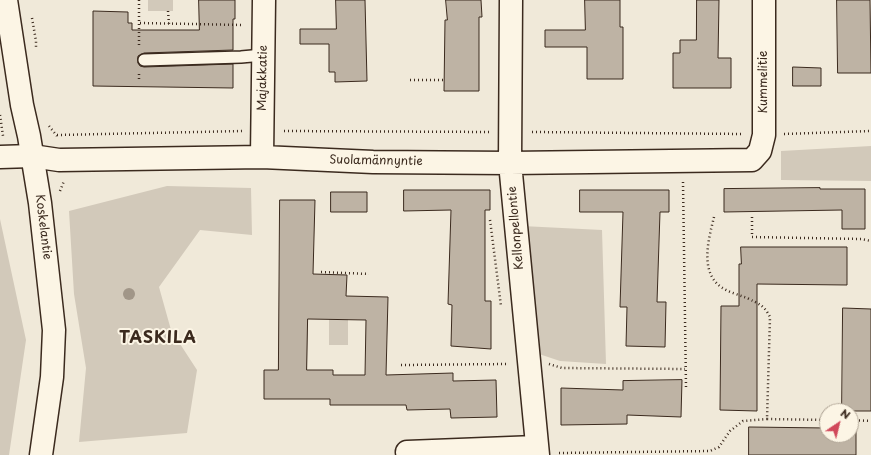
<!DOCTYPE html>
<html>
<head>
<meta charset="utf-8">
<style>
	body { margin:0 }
	#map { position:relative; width:871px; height:455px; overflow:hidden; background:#f0e9d9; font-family:"Playpen Sans",sans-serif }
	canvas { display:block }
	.north { position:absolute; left:819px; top:403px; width:40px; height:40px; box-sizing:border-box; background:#fcf5e5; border:1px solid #afa495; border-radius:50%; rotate:35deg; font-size:11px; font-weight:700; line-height:16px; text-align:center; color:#3b2a1e }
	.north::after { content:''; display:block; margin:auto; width:14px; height:18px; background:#d1495b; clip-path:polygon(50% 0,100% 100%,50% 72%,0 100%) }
</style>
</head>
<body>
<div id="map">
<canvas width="871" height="455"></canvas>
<div class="north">N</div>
</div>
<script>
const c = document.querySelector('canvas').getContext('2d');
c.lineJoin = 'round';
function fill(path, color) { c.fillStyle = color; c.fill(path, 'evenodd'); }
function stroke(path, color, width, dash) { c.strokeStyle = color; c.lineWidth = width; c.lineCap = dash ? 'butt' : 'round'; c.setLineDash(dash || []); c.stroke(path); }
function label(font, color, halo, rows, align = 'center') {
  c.font = font + ' "Playpen Sans",sans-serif'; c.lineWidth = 4; c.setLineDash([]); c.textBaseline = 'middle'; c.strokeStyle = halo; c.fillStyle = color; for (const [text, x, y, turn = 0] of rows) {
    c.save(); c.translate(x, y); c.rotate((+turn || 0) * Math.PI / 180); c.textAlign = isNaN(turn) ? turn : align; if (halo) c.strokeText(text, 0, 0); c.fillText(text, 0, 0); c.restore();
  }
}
fill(new Path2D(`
	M148 0H173V11H148Z
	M871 146V181L781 180V151Z
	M167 186 251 188 252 235 200 230 159 287 171 330 197 370 187 433 79 442 86 368 74 294 69 211Z
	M0 219 26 340 9 455H0Z
	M522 226 602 230 606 364 560 361 536 353Z
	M348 313V345H329V319Z`), '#d2c9ba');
const building = new Path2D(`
	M199 0H235V19H233V50L144 53 138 56V63L140 66 144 67 233 64V88L93 86V11L128 12V23H132V30H199Z
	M336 0H365L367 81 335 82V72H329V44H300V29H336Z
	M446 0H481L482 17H479V91H444L445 20H447Z
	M585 0H620V27H623V79H587V47H545V30H585Z
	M697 0H719L718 58H731V88H673V53H680V40H696Z
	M837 0H870L871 73H838Z
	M793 67 821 68V86H793Z
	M820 188V189H865V229H842V210L724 212V189Z
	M404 190H490V210H485V301H491V349L451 346 452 305 448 304 451 210 404 211Z
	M580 190H669V212H660L657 302H666L665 347 626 346 627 307H620L623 212H580Z
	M331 192H367V212H331Z
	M280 200H315L313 274 347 275 346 296 388 297 386 375 453 373V381L496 380 497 417 451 418 450 409 407 410 406 405H330V399H264V370H278ZM308 319 366 320 365 375H333V370H307Z
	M741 247H847V285L757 284V411L720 410 721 306H739V264H741Z
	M843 308 871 309V411H842Z
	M682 380 681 417 627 415V424L561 425V388L623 390V381Z
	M749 427 827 428V435H851V429H856V455H749Z`);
fill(building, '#beb3a4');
stroke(building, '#3b2a1e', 1);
const lane = new Path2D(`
	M144 60 241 57 263 55`);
const street = new Path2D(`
	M511 0 510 163 538 455
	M0 157 32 156 59 160 262 157 373 162 510 163 752 160 760 151 764 135V0
	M262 157 264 0
	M407 452 536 447`);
const secondary = new Path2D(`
	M6 0 22 105 29 136 40 203 54 330 52 377 41 455`);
stroke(lane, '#3b2a1e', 14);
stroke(street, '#3b2a1e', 25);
stroke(secondary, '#3b2a1e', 25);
stroke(new Path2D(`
	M168 11 169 24
	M32 18 36 41V48
	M140 23 243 25
	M139 45V0
	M139 74V81
	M410 80H444
	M0 115 3 136
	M49 126 57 136
	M284 131 491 132
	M532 132 743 134
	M784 134 871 131
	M57 135 243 131
	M683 182 686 387
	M60 191 64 181
	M714 217C709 238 699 271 721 287 728 292 739 295 747 298 759 304 764 305 770 317L767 419 827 420
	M752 217V237L861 239 871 241
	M490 220 501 306
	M321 272 369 274
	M549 364 562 368 685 369
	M401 365 508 364
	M851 420 871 421
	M559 453 710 451 719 447 730 431 743 421 767 419`), '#3b2a1e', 2.5, [1, 3]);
stroke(lane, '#fcf5e5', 11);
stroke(street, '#fcf5e5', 22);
stroke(secondary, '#fcf5e5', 22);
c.fillStyle = '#a19688';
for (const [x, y] of [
	[129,294]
]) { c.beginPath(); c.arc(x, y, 6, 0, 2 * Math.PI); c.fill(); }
label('12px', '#3b2a1e', '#fcf5e5', [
	["Majakkatie",263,78,-89],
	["Kummelitie",764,82,-90],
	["Suolamännyntie",376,161,1],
	["Koskelantie",43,227,83],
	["Kellonpellontie",516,228,-95]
]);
c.letterSpacing = '1px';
label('bold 16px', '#3b2a1e', '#fcf5e5', [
	["TASKILA",158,339]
]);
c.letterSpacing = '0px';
</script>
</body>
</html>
